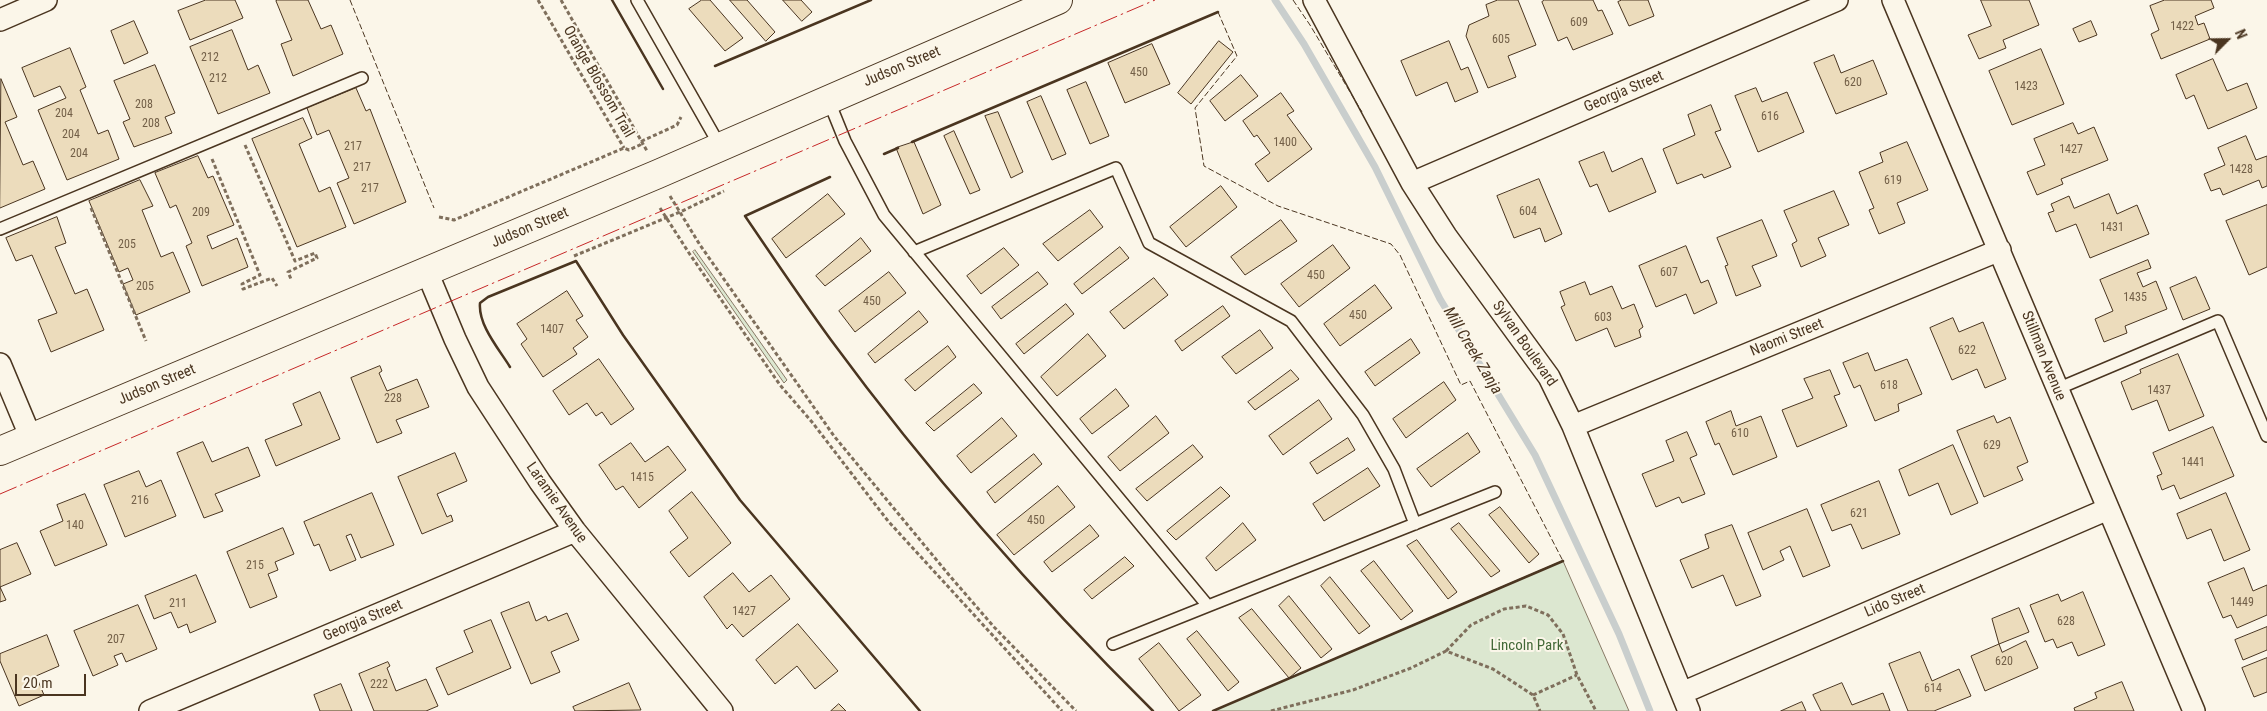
<!DOCTYPE html>
<html>
<head>
<meta charset="utf-8">
<style>
	body { margin:0 }
	#map { position:relative; width:2267px; height:711px; overflow:hidden; background:#fbf6e9; font-family:"Roboto Condensed",sans-serif }
	canvas { display:block }
	.north { position:absolute; left:2202px; top:15px; width:50px; height:50px; -webkit-text-stroke:4px #fbf6e9; paint-order:stroke; rotate:67deg; font-size:14px; font-weight:700; line-height:20px; text-align:center; color:#4a3520 }
	.north::after { content:''; display:block; margin:auto; width:18px; height:22px; background:#4a3520; clip-path:polygon(50% 0,100% 100%,50% 72%,0 100%) }
	.scale { position:absolute; left:15px; top:674px; width:71px; height:22px; box-sizing:border-box; border:2px solid #4a3520; border-top:0; padding-left:6px; font-size:15px; line-height:18px; white-space:nowrap; color:#4a3520; -webkit-text-stroke:4px #fbf6e9; paint-order:stroke }
</style>
</head>
<body>
<div id="map">
<canvas width="2267" height="711"></canvas>
<div class="north">N</div>
<div class="scale">20 m</div>
</div>
<script>
const c = document.querySelector('canvas').getContext('2d');
c.lineJoin = 'round';
function fill(path, color) { c.fillStyle = color; c.fill(path, 'evenodd'); }
function stroke(path, color, width, dash) { c.strokeStyle = color; c.lineWidth = width; c.lineCap = dash ? 'butt' : 'round'; c.setLineDash(dash || []); c.stroke(path); }
function label(font, color, halo, rows, align = 'center') {
  c.font = font + ' "Roboto Condensed",sans-serif'; c.lineWidth = 4; c.setLineDash([]); c.textBaseline = 'middle'; c.strokeStyle = halo; c.fillStyle = color; for (const [text, x, y, turn = 0] of rows) {
    c.save(); c.translate(x, y); c.rotate((+turn || 0) * Math.PI / 180); c.textAlign = isNaN(turn) ? turn : align; if (halo) c.strokeText(text, 0, 0); c.fillText(text, 0, 0); c.restore();
  }
}
const green = new Path2D(`
	M695 250 787 380 784 383 693 252Z
	M1563 561 1629 711H1213Z`);
fill(green, '#dce7d0');
stroke(green, '#887966', 1);
stroke(new Path2D(`
	M1275 0 1304 44 1375 167 1440 299 1535 455 1619 634 1650 711`), '#c9cecd', 7);
const building = new Path2D(`
	M206 0H235L243 18 190 40 178 11Z
	M278 0H308L321 29 331 25 343 54 293 76 281 44 292 40 276 1Z
	M702 0H710L743 38 725 51 689 9Z
	M730 0H747L775 32 766 41Z
	M783 0H801L812 12 802 21Z
	M1498 0H1518L1536 45 1508 56 1516 77 1488 88 1466 36 1469 25 1489 16 1486 5Z
	M1545 0H1593L1598 11 1602 10 1613 34 1573 50 1567 37 1558 41 1542 2Z
	M1622 0H1648L1654 16 1629 26 1618 2Z
	M1981 0H2029L2039 25 2003 40 2006 48 1979 59 1968 35 1991 26Z
	M2165 0H2211L2214 8 2195 16 2198 25 2204 23 2210 39 2161 59 2151 34 2159 30 2150 6Z
	M134 21 148 53 124 64 111 31Z
	M2091 21 2097 35 2079 42 2073 29Z
	M232 30 248 70 258 65 270 93 218 114 190 47Z
	M1219 41 1233 52 1191 104 1178 93Z
	M1449 41 1461 70 1468 67 1478 92 1455 102 1447 82 1416 96 1401 61Z
	M1152 44 1170 84 1125 103 1108 63Z
	M70 48 86 87 80 90 98 134 108 130 119 159 67 180 38 110 66 98 60 86 34 97 22 68Z
	M2041 49 2064 104 2012 125 1989 71Z
	M1834 55 1841 73 1873 60 1887 94 1836 114 1814 63Z
	M2213 59 2227 91 2247 83 2257 108 2208 129 2194 95 2186 99 2176 75Z
	M155 65 175 113 165 117 172 133 134 147 123 122 130 119 114 81Z
	M1241 75 1258 96 1225 121 1210 101Z
	M1 79 17 117 5 122 23 165 33 161 45 189 0 208Z
	M1086 82 1109 136 1090 144 1067 90Z
	M356 88 366 111 370 109 406 202 354 224 337 183 349 178 329 130 317 135 307 108Z
	M1756 88 1762 102 1787 92 1804 132 1758 152 1735 96Z
	M1281 93 1294 111 1287 115 1312 149 1268 182 1255 164 1270 153 1257 135 1254 137 1243 121Z
	M1041 96 1066 154 1052 160 1027 102Z
	M1711 105 1721 130 1715 132 1731 167 1704 178 1702 174 1677 184 1663 149 1695 135 1688 115Z
	M998 112 1023 172 1011 178 985 116Z
	M303 118 312 138 299 144 319 192 330 187 346 227 297 247 252 139Z
	M2073 123 2078 134 2094 127 2108 160 2061 179 2063 184 2037 195 2027 172 2045 165 2034 139Z
	M954 131 980 190 970 194 944 136Z
	M2246 136 2256 160 2267 156V186L2262 188 2259 180 2223 195 2220 188 2211 191 2204 174 2225 165 2218 148Z
	M914 142 941 205 923 214 896 148Z
	M1907 142 1928 190 1897 203 1905 223 1879 234 1869 210 1874 208 1859 172 1883 162 1880 153Z
	M1604 152 1612 172 1642 158 1656 192 1609 212 1597 184 1590 187 1579 162Z
	M198 156 208 178 213 176 234 225 207 236 212 249 237 238 248 267 202 286 186 246 192 243 176 205 170 208 155 173Z
	M1539 179 1562 234 1545 242 1540 228 1514 238 1497 196Z
	M140 180 153 206 142 210 161 257 173 252 190 292 136 315 123 284 133 280 128 268 119 272 89 201Z
	M1221 186 1237 207 1186 247 1170 227Z
	M1834 191 1849 225 1818 238 1826 256 1801 267 1792 244 1797 241 1784 211Z
	M828 194 845 214 786 258 772 239Z
	M2109 194 2117 214 2137 205 2149 234 2090 258 2076 224 2056 232 2048 213 2054 211 2051 204 2069 196 2074 208Z
	M2267 205V267L2249 275 2226 221Z
	M1090 210 1103 227 1058 261 1043 244Z
	M57 217 66 243 55 247 75 294 87 289 104 330 51 352 38 320 57 313 32 255 16 261 6 238Z
	M1281 220 1297 241 1245 275 1231 257Z
	M1762 220 1777 256 1752 266 1761 286 1736 296 1725 266 1728 265 1717 238Z
	M861 238 871 251 825 286 816 276Z
	M1333 245 1350 268 1299 307 1281 284Z
	M1686 246 1701 283 1708 280 1717 303 1694 314 1686 294 1656 307 1639 266Z
	M1120 247 1129 258 1082 294 1074 284Z
	M1004 248 1019 265 981 294 967 276Z
	M2148 260 2151 268 2137 273 2143 287 2156 281 2167 309 2125 326 2127 333 2104 342 2095 319 2113 311 2100 280Z
	M889 272 906 293 855 332 839 311Z
	M1038 272 1048 284 1001 319 992 307Z
	M2196 277 2210 309 2183 320 2170 288Z
	M1154 278 1168 295 1124 329 1110 312Z
	M1585 282 1590 295 1612 286 1622 309 1634 304 1643 327 1639 330 1641 337 1615 347 1607 328 1576 341 1561 307 1565 305 1560 292Z
	M1375 285 1392 308 1340 346 1324 324Z
	M567 291 583 316 576 320 588 337 573 348 577 354 543 377 521 344 527 339 517 324Z
	M1066 304 1074 314 1024 354 1016 344Z
	M1223 306 1230 316 1182 351 1175 341Z
	M919 311 928 322 875 363 868 354Z
	M1953 318 1959 332 1983 322 2006 379 1985 388 1977 369 1952 380 1930 328Z
	M1260 330 1273 348 1236 374 1222 357Z
	M1088 334 1106 356 1057 396 1041 377Z
	M1411 339 1420 353 1375 386 1365 372Z
	M948 346 956 357 915 391 905 380Z
	M1868 353 1875 371 1907 359 1922 394 1898 404 1899 411 1875 421 1860 385 1854 388 1843 363Z
	M2178 354 2204 416 2169 431 2157 400 2132 410 2121 382 2141 373 2140 370Z
	M599 359 634 409 611 425 602 412 596 416 587 403 569 415 553 391Z
	M380 366 382 371 379 373 387 391 417 379 429 407 396 420 402 433 377 443 351 378Z
	M1291 370 1299 379 1255 410 1248 402Z
	M1830 370 1840 394 1834 396 1847 426 1797 447 1782 410 1813 398 1804 379Z
	M1444 382 1456 400 1406 438 1393 419Z
	M974 384 982 393 934 431 926 423Z
	M1116 389 1129 406 1092 434 1080 419Z
	M320 392 340 439 276 466 265 440 302 425 293 404Z
	M1319 400 1332 419 1283 455 1269 436Z
	M1731 411 1736 426 1761 416 1777 457 1733 475 1719 443 1715 445 1706 422Z
	M1156 416 1169 433 1120 471 1108 457Z
	M1994 416 1997 423 2010 417 2028 462 2017 467 2023 480 1984 497 1957 431Z
	M1002 418 1017 436 971 473 957 456Z
	M2213 427 2234 476 2180 499 2174 485 2162 490 2157 476 2162 474 2153 453Z
	M1687 432 1697 455 1690 458 1705 494 1682 503 1679 497 1656 507 1642 474 1674 461 1666 441Z
	M1468 433 1480 452 1431 487 1417 469Z
	M1348 438 1355 450 1317 474 1310 463Z
	M203 442 212 462 248 447 260 476 215 494 223 511 204 518 177 453Z
	M631 443 645 462 668 446 686 470 639 508 623 486 616 490 599 465Z
	M1193 445 1203 457 1147 501 1136 489Z
	M1953 445 1978 503 1951 515 1938 483 1909 496 1899 470Z
	M455 453 467 481 437 494 447 517 451 515 453 521 422 534 398 477Z
	M1034 454 1042 464 995 503 987 492Z
	M1368 468 1380 486 1324 521 1313 504Z
	M139 471 146 487 161 480 176 516 125 537 104 485Z
	M1879 481 1900 534 1862 549 1851 524 1832 531 1821 505Z
	M1058 486 1075 507 1014 555 997 535Z
	M1221 487 1230 496 1176 540 1167 531Z
	M692 492 731 543 689 577 670 552 688 538 669 511Z
	M372 493 394 545 361 558 351 534 346 536 356 560 330 571 319 544 314 546 304 522Z
	M2226 493 2250 550 2224 561 2211 529 2187 539 2177 514Z
	M85 494 107 545 55 566 40 531 63 521 57 505Z
	M1500 507 1539 554 1529 563 1489 515Z
	M1807 509 1830 566 1803 577 1790 546 1780 551 1784 560 1763 570 1748 533Z
	M1243 523 1256 540 1216 571 1206 558Z
	M1459 523 1500 571 1491 577 1451 529Z
	M1090 525 1099 536 1052 572 1044 562Z
	M1732 525 1761 596 1736 606 1723 575 1692 588 1680 560 1709 548 1705 535Z
	M283 528 294 554 275 562 278 570 268 574 277 597 250 608 227 552Z
	M1417 540 1457 592 1448 599 1407 546Z
	M17 543 31 574 0 587 6 600 0 602V550Z
	M1125 557 1134 566 1092 599 1084 590Z
	M1374 561 1413 611 1401 620 1361 571Z
	M2244 568 2253 591 2267 585V615L2237 628 2231 615 2223 618 2208 583Z
	M733 573 749 592 771 575 790 599 743 637 732 624 727 629 704 597Z
	M196 575 216 622 190 633 187 624 178 628 171 612 154 619 145 596Z
	M1330 577 1370 626 1359 634 1321 586Z
	M2083 592 2105 645 2078 656 2072 642 2057 648 2053 639 2045 642 2030 605 2058 594 2061 601Z
	M1289 596 1332 649 1321 658 1279 606Z
	M529 602 536 621 546 616 548 621 567 613 579 640 551 652 560 672 531 684 501 613Z
	M138 605 157 649 126 662 122 653 114 656 118 665 93 676 74 631Z
	M2019 608 2029 632 1999 644 1992 619Z
	M1252 609 1301 668 1289 678 1239 618Z
	M491 620 511 668 448 695 436 668 473 652 464 631Z
	M798 624 838 671 815 689 797 666 775 684 756 660Z
	M2267 627V650L2243 660 2235 640Z
	M1197 631 1239 682 1228 691 1187 639Z
	M47 635 59 666 36 676 44 695 19 706 0 661V654Z
	M2026 641 2038 668 1985 691 1971 656 1999 644 2002 652Z
	M1159 643 1201 695 1179 711 1139 659Z
	M1920 652 1932 681 1959 669 1971 696 1934 711H1908L1889 664Z
	M2267 658V692L2254 697 2242 668Z
	M388 662 390 666 387 668 396 691 426 679 438 706 426 711H374L359 674Z
	M2122 682 2134 711H2075L2074 708 2097 698 2095 693Z
	M629 683 641 710 575 711 573 707Z
	M1842 683 1852 705 1883 693 1890 711H1821L1813 695Z
	M341 684 352 711H320L314 695Z
	M1802 702 1806 711H1781Z
	M839 704 846 711H831Z`);
fill(building, '#ecdcbc');
stroke(building, '#4a3520', 1);
const service = new Path2D(`
	M637 0 720 146
	M828 99 845 141 884 215 1208 606 1495 492
	M0 229 362 78
	M914 252 1116 168 1149 243 1291 321 1363 415 1394 469 1415 524
	M2057 389 2218 321 2267 436
	M1113 644 1208 606`);
const minor = new Path2D(`
	M1314 0 1412 183 1446 236 1549 377 1573 426 1689 711
	M1893 0 2194 711
	M0 20 46 0
	M1412 183 1837 0
	M427 272 455 339 478 387 540 482 575 531 722 711
	M0 364 31 438
	M1573 426 2000 250
	M1682 693 2108 509
	M150 711 575 531`);
const secondary = new Path2D(`
	M0 451 658 174 1058 0`);
stroke(service, '#4a3520', 14);
stroke(minor, '#4a3520', 24);
stroke(secondary, '#4a3520', 30);
stroke(new Path2D(`
	M538 0 624 148
	M561 0 647 151
	M245 145 295 261 315 253 317 258 288 272 291 279
	M212 159 260 275 242 284 243 289 272 278 277 286
	M670 196 700 245 834 436 949 575 994 627 1076 711
	M91 208 146 341
	M660 208 689 253 780 385 812 422 888 521 1062 711
	M439 217 454 220 624 148 629 150 640 145 642 141 677 125 681 117
	M574 256 680 212 724 191
	M1446 651 1471 625 1504 609 1526 606 1548 615 1563 634 1577 675 1596 711
	M1533 695 1577 675
	M1271 711 1353 690 1411 668 1446 651 1493 669 1533 695 1540 711`), '#7f6f5c', 3, [4, 2.5]);
stroke(service, '#fbf6e9', 11);
stroke(minor, '#fbf6e9', 21);
stroke(secondary, '#fbf6e9', 28);
stroke(new Path2D(`
	M350 0 434 208
	M1293 0 1310 25 1362 112
	M1218 12 1237 56 1195 108 1204 166 1278 206 1391 244 1400 255 1461 385 1470 381 1563 561`), '#4a3520', 1, [6, 2.5]);
stroke(new Path2D(`
	M612 0 663 89
	M715 66 871 0
	M912 142 1218 12
	M884 154 898 148
	M830 177 745 216C773 257 801 299 831 340 928 472 1037 596 1153 711
	M510 367C499 349 478 325 480 303L488 297 576 261 623 335 740 500 920 711
	M1213 711 1563 561`), '#4a3520', 2.5);
stroke(new Path2D(`
	M0 494 1155 0`), '#c62828', 1, [18, 4, 2.5, 4]);
label('12px', '#725f47', null, [
	["609",1579,23],
	["1422",2182,27],
	["605",1501,40],
	["212",210,58],
	["450",1139,73],
	["212",218,79],
	["620",1853,83],
	["1423",2026,87],
	["208",144,105],
	["204",64,114],
	["616",1770,117],
	["208",151,124],
	["204",71,135],
	["1400",1285,143],
	["217",353,147],
	["1427",2071,150],
	["204",79,154],
	["217",362,168],
	["1428",2241,170],
	["619",1893,181],
	["217",370,189],
	["604",1528,212],
	["209",201,213],
	["1431",2112,228],
	["205",127,245],
	["607",1669,273],
	["450",1316,276],
	["205",145,287],
	["1435",2135,298],
	["450",872,302],
	["450",1358,316],
	["603",1603,318],
	["1407",552,330],
	["622",1967,351],
	["618",1889,386],
	["1437",2159,391],
	["228",393,399],
	["610",1740,434],
	["629",1992,446],
	["1441",2193,463],
	["1415",642,478],
	["216",140,501],
	["621",1859,514],
	["450",1036,521],
	["140",75,526],
	["215",255,566],
	["1449",2242,603],
	["211",178,604],
	["1427",744,612],
	["628",2066,622],
	["207",116,640],
	["620",2004,662],
	["222",379,685],
	["614",1933,689]
]);
label('15px', '#4a3520', '#fbf6e9', [
	["Judson Street",902,67,-23],
	["Orange Blossom Trail",598,82,60],
	["Georgia Street",1624,92,-23],
	["Judson Street",530,228,-23],
	["Naomi Street",1787,338,-22],
	["Sylvan Boulevard",1524,344,55],
	["Stillman Avenue",2043,356,68],
	["Judson Street",157,385,-23],
	["Laramie Avenue",556,503,55],
	["Lido Street",1895,601,-23],
	["Georgia Street",363,621,-23]
]);
label('15px', '#436837', '#fbf6e9', [
	["Lincoln Park",1527,646]
]);
label('italic 16px', '#4a3520', '#fbf6e9', [
	["Mill Creek Zanja",1472,351,59]
]);
</script>
</body>
</html>
